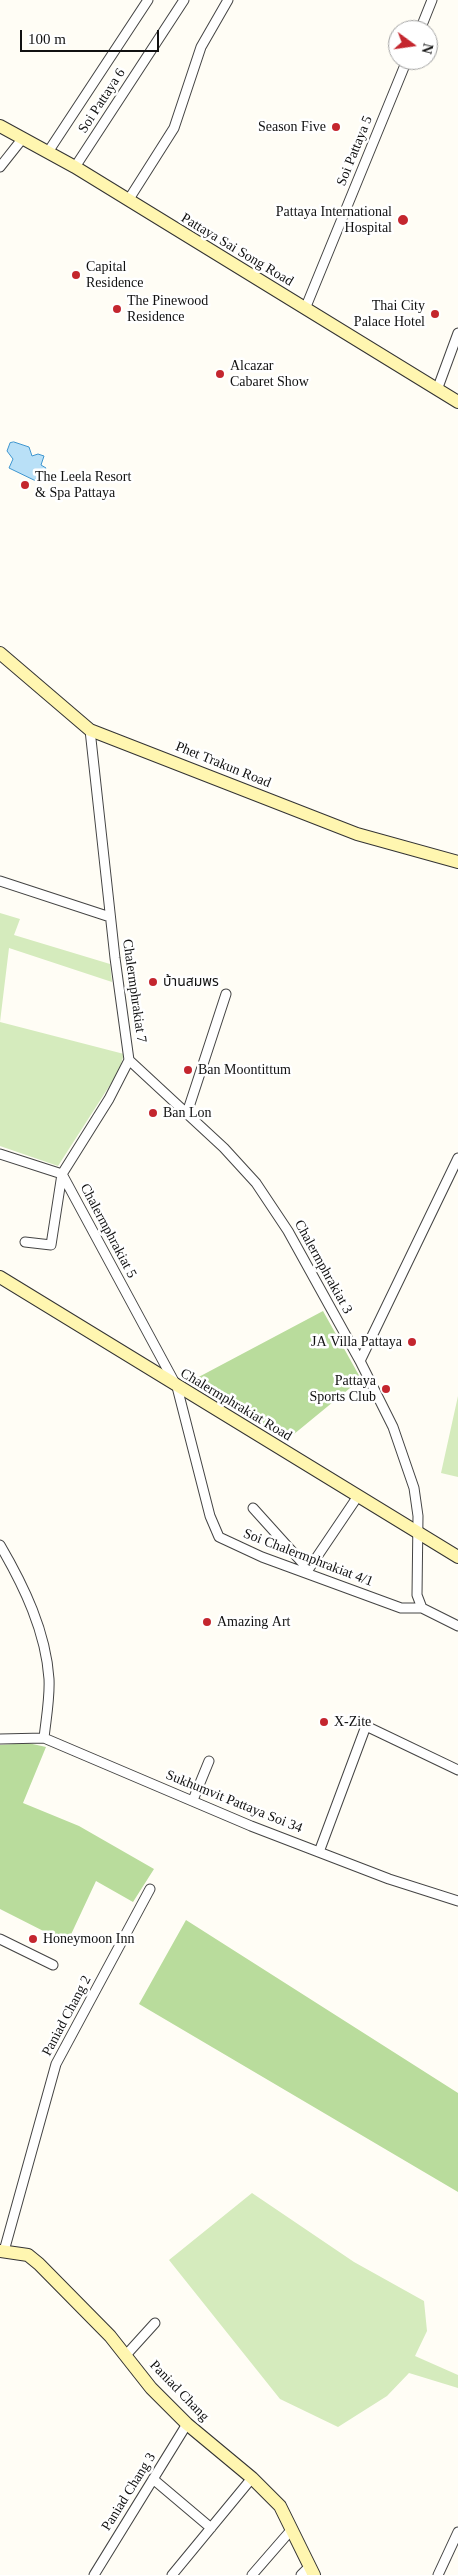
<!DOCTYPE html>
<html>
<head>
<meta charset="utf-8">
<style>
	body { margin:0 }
	#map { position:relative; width:458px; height:2575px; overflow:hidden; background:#fffdf5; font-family:"Times New Roman",serif }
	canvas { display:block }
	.north { position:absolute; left:388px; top:20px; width:50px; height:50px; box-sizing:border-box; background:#fff; border:1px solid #a0a0a0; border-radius:50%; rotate:104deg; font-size:14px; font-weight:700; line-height:20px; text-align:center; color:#111 }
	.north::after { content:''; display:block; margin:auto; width:18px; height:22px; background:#c4262e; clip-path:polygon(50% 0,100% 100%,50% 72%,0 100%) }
	.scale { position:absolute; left:20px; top:30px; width:139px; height:22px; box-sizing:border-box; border:2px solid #111; border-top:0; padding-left:6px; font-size:15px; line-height:18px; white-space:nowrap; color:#111; -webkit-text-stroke:4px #fff; paint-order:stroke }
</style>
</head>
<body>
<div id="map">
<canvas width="458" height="2575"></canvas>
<div class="north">N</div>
<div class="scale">100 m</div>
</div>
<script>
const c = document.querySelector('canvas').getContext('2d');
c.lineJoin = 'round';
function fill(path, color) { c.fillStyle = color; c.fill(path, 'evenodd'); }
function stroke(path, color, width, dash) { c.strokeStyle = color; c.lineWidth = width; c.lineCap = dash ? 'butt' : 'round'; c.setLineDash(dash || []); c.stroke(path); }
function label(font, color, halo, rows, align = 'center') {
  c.font = font + ' "Times New Roman","Noto Sans Thai",serif'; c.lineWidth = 5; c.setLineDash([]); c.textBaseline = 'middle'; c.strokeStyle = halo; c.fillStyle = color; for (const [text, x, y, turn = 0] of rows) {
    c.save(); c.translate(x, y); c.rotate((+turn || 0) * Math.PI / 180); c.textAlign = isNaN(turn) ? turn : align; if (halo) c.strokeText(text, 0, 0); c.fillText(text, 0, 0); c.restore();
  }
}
fill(new Path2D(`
	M0 913 20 919 14 935 110 964 112 982 9 948 0 1022 124 1054 119 1071 58 1166 0 1146Z
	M458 1396V1477L441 1473Z
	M252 2193 354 2262 424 2301 427 2331 415 2356 458 2375V2388L409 2373 387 2396 338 2427 280 2399 169 2260Z`), '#d5ebbd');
fill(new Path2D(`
	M323 1311 361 1379 288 1439 193 1380Z
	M28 1743 46 1747 23 1803 79 1826 154 1869 133 1902 96 1881 67 1943 0 1909V1745Z
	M186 1920 458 2093V2192L139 2004Z`), '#b9dc9c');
const water = new Path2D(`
	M14 442 29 447 32 456 38 454 44 456 41 465 46 468 38 482 9 468 13 459 7 451 10 443Z`);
fill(water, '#b9e0f7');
stroke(water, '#3f96cf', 1);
const street = new Path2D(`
	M420 30 432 0
	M48 152 148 0
	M0 167 23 138
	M75 167 184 0
	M129 199 174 128 201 47 228 0
	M305 309 407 60
	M437 390 458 333
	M0 881 110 917
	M129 1060 224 1148 256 1183 288 1231 360 1361 393 1427 414 1488 418 1516 417 1595 422 1608 458 1626
	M187 1113 226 994
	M0 1154 62 1174 109 1099 129 1060 115 958 90 730
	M25 1242 51 1245 62 1174 177 1387 210 1516 219 1537 262 1557 401 1608H422
	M360 1361 458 1158
	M253 1508 308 1569
	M0 1545C24 1586 46 1632 49 1679 50 1698 46 1719 44 1738
	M306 1573 358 1496
	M0 1739 44 1738 251 1826 389 1879 458 1901
	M193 1800 209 1761
	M319 1852 366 1726 458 1770
	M0 1939 53 1965
	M4 2251 56 2064 150 1889
	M126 2355 155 2323
	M153 2479 211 2528
	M94 2575 187 2424
	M172 2575 252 2478
	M252 2575 292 2529
	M301 2575 309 2567
	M438 2575 458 2532`);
const secondary = new Path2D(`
	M0 126 75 167 458 402
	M0 653 90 730 357 834 458 862
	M0 1277 458 1557
	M0 2251 28 2255 39 2264 110 2336 151 2388 187 2424 252 2478 280 2506 314 2575`);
stroke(street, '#444', 11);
stroke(secondary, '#333', 14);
stroke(street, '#fff', 9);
stroke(secondary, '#fff6b0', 12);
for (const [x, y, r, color] of [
	[336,127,5,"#c4262e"],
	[403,220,6,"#c4262e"],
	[76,275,5,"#c4262e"],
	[117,309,5,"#c4262e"],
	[435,314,5,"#c4262e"],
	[220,374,5,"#c4262e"],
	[25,485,5,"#c4262e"],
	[153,982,5,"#c4262e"],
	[188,1070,5,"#c4262e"],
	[153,1113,5,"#c4262e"],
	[412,1342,5,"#c4262e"],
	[386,1389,5,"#c4262e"],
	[207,1622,5,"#c4262e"],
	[324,1722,5,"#c4262e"],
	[33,1939,5,"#c4262e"]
]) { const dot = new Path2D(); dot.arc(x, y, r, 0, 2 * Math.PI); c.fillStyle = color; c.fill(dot); stroke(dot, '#fff', 2); }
label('14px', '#111', '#fff', [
	["Soi Pattaya 6",102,101,-57],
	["Soi Pattaya 5",355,151,-68],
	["Pattaya Sai Song Road",237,250,31],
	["Phet Trakun Road",223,765,22],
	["Chalermphrakiat 7",134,991,82],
	["Chalermphrakiat 5",108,1231,62],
	["Chalermphrakiat 3",323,1267,61],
	["Chalermphrakiat Road",236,1405,31],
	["Soi Chalermphrakiat 4/1",308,1558,21],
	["Sukhumvit Pattaya Soi 34",234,1802,22],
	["Paniad Chang 2",67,2016,-62],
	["Paniad Chang",179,2391,46],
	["Paniad Chang 3",129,2492,-58]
]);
label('14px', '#111', '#fff', [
	["Season Five",326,127,"right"],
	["Pattaya International",392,212,"right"],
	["Hospital",392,228,"right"],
	["Capital",86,267],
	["Residence",86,283],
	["The Pinewood",127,301],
	["Residence",127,317],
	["Thai City",425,306,"right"],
	["Palace Hotel",425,322,"right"],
	["Alcazar",230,366],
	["Cabaret Show",230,382],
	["The Leela Resort",35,477],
	["& Spa Pattaya",35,493],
	["บ้านสมพร",163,982],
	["Ban Moontittum",198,1070],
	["Ban Lon",163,1113],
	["JA Villa Pattaya",402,1342,"right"],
	["Pattaya",376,1381,"right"],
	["Sports Club",376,1397,"right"],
	["Amazing Art",217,1622],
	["X-Zite",334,1722],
	["Honeymoon Inn",43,1939]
], 'left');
</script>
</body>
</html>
